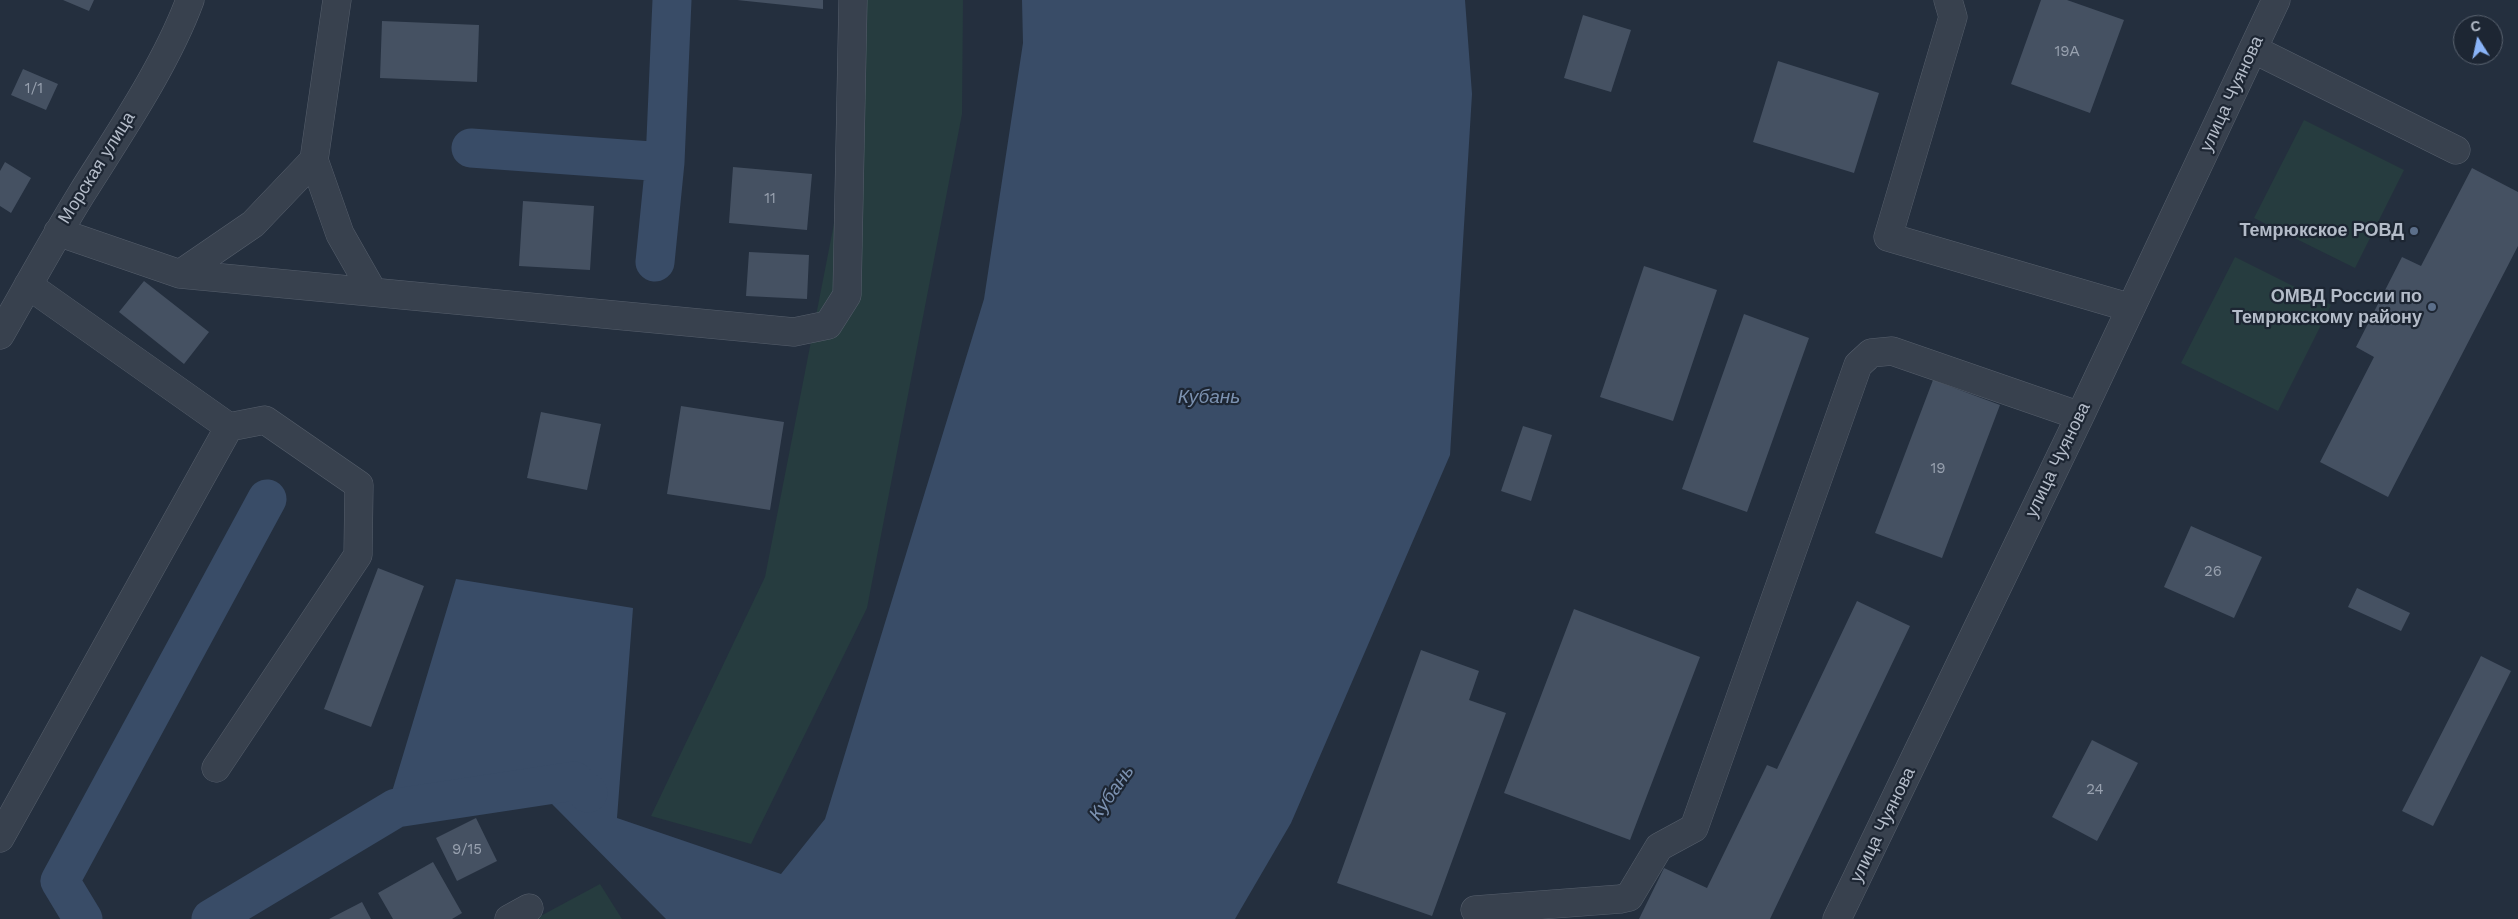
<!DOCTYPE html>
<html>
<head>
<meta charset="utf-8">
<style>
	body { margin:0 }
	#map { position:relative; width:2518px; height:919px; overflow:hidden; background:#242f3e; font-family:"Work Sans",sans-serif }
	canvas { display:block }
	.north { position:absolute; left:2453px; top:15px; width:50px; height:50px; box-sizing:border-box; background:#1d2633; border:1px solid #59626f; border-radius:50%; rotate:350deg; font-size:14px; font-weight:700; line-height:20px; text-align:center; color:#b4bcc9 }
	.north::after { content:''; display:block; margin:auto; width:18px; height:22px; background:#8ab4f8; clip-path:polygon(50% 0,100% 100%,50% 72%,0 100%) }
</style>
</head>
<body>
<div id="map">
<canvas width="2518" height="919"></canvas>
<div class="north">С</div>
</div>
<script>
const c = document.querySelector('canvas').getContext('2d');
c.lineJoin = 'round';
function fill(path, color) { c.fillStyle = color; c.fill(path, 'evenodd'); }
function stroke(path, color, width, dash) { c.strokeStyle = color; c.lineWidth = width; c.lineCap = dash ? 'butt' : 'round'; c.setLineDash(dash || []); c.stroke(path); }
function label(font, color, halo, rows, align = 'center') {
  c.font = font + ' "Work Sans",sans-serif'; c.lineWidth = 4.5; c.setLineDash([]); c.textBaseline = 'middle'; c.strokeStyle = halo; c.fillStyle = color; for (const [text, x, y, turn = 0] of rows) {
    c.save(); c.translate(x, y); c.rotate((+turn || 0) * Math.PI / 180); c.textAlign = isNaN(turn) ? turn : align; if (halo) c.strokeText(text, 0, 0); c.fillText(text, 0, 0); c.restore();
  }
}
fill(new Path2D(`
	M856 0H963L962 114 867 608 751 844 651 816 765 577 846 162Z
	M2304 120 2404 170 2355 268 2254 218Z
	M2235 257 2331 305 2278 411 2181 363Z
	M600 884 622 919H535Z`), '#263c3f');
fill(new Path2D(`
	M1022 0H1465L1472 94 1450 455 1291 823 1235 919H666L552 804 539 786 396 808 385 815 456 579 633 608 617 818 781 874 825 819 984 299 1023 43Z`), '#394c67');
stroke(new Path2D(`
	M471 148 665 162
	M655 262 665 162 672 0
	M83 919 60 881 267 499
	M211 919 396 808 574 781 588 793`), '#394c67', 39);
fill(new Path2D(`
	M63 0H94L89 11Z
	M737 0H823V9Z
	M2041 0H2067L2124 20 2090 113 2011 84Z
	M1583 15 1631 30 1611 92 1564 78Z
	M382 21 479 25 477 82 380 78Z
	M1778 61 1879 93 1854 173 1753 142Z
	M23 69 58 84 46 110 11 95Z
	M5 162 31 178 11 213 0 206V171Z
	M733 167 812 174 807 230 729 223Z
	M2472 168 2518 192V246L2388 497 2320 462 2374 357 2356 347 2402 257 2421 266Z
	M523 201 594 206 590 270 519 266Z
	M749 252 809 255 807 299 746 296Z
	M1644 266 1717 290 1673 421 1600 397Z
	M144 281 209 332 184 364 119 312Z
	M1744 314 1809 338 1747 512 1682 489Z
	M1933 380 2000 405 1942 558 1875 533Z
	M681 406 784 422 770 510 667 494Z
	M541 412 601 424 587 490 527 478Z
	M1523 426 1552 435 1531 501 1501 491Z
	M2191 526 2262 557 2234 618 2164 587Z
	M378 568 424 586 371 727 324 709Z
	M2357 588 2410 613 2401 631 2348 607Z
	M1857 601 1910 626 1770 919H1639L1664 868 1707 888 1767 765 1777 769Z
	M1574 609 1700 657 1630 840 1504 793Z
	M1421 650 1479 671 1469 700 1506 713 1432 916 1337 883Z
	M2481 656 2511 671 2433 826 2402 811Z
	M2092 740 2138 763 2097 841 2052 817Z
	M476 818 497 861 457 881 436 838Z
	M433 862 462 913 452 919H393L378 893Z
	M362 902 371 919H329Z`), '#455162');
const minor = new Path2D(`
	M1948 0 1953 17 1888 237 2131 308
	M2253 49 2456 150
	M314 160 340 234 373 292
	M58 232 180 274 794 332 828 325 847 295 853 0
	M180 274 253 224 314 160 337 0
	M28 285 229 427 265 420 359 485 358 555 216 768
	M0 335C27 288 53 240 82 193 119 134 166 65 190 0
	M0 838 229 427
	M1475 910 1620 899 1629 897 1659 847 1694 828 1858 365 1871 353 1892 351 2080 416
	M509 919 529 908
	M1837 919 2080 416 2276 0`);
stroke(minor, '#565f6c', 29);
stroke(minor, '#38414e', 28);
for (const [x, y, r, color] of [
	[2414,231,5,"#5c6f8a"],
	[2432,307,5,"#5c6f8a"]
]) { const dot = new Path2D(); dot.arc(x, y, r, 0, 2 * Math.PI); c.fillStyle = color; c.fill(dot); stroke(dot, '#1d2633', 2); }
label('15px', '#98a1af', null, [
	["19А",2067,52],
	["1/1",34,89],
	["11",770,199],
	["19",1938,469],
	["26",2213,572],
	["24",2095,790],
	["9/15",467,850]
]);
label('18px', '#b4bcc9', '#1d2633', [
	["улица Чуянова",2232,94,-65],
	["Морская улица",97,168,-58],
	["улица Чуянова",2058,460,-64],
	["улица Чуянова",1883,825,-64]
]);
label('bold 18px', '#b4bcc9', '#1d2633', [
	["Темрюкское РОВД",2404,231],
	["ОМВД России по",2422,297],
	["Темрюкскому району",2422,318]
], 'right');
label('italic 19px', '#7c92b1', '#1d2633', [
	["Кубань",1209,397],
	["Кубань",1112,793,-55]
]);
</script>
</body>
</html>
